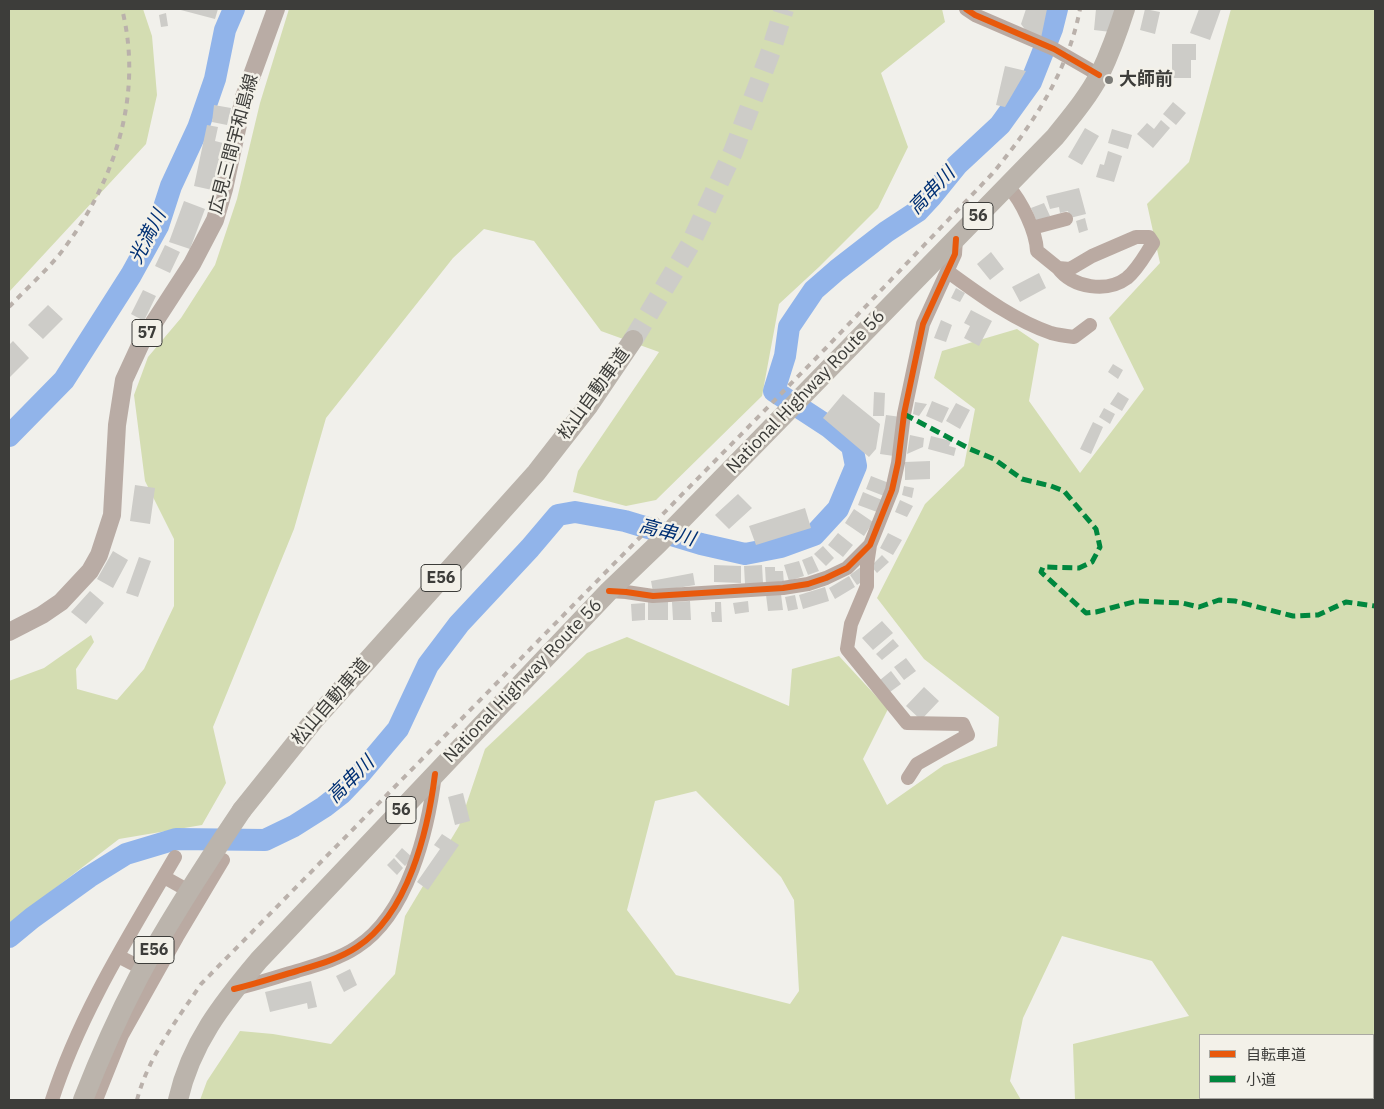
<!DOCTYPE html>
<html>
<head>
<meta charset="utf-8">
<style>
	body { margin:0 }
	#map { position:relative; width:1384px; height:1109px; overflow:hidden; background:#f1f0eb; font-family:"IBM Plex Sans","Noto Sans JP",sans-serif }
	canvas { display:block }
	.frame { position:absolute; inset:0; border:10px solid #3d3d3a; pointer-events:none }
	.legend { position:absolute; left:1199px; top:1034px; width:175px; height:65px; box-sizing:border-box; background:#f3f1e9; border:1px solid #aaa9a3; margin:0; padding:6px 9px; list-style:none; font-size:15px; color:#3d3d3a }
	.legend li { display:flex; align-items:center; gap:10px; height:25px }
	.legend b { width:25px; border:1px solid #aaa9a3 }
</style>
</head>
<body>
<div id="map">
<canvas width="1384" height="1109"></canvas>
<div class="frame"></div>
<ul class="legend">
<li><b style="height:6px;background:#e8590c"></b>自転車道</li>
<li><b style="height:6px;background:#00873e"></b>小道</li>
</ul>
</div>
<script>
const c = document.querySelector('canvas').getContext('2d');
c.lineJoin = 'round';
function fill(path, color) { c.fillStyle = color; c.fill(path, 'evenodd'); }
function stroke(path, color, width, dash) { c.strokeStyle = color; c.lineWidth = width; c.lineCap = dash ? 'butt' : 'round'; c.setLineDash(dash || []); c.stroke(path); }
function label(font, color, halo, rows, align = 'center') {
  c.font = font + ' "IBM Plex Sans","Noto Sans JP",sans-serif'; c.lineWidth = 5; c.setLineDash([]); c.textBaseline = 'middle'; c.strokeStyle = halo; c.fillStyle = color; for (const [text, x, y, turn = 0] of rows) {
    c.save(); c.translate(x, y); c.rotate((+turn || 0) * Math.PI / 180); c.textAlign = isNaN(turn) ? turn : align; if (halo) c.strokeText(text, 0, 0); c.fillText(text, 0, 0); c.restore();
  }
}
fill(new Path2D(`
	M9 9H143L152 36 157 95 146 144 9 292Z
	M289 9H942L945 22 881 73 908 147 878 208 819 267 779 304 762 396 656 500 626 506 573 492 578 471 659 352 601 331 534 241 484 229 453 258 326 418 294 529 213 727 226 783 202 825 119 839 45 896 9 927V681L44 668 91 635 94 642 76 669 77 689 117 700 144 669 174 606V539L145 481 134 395 148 357 181 318 215 265 237 199 260 103Z
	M1231 9H1375V1074L1373 1075V1035H1200V1098H1326L1321 1100H1075L1073 1044 1189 1016 1152 961 1062 936 1023 1018 1010 1081 1021 1100H200L207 1081 240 1031 273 1034 331 1044 395 974 405 916 459 826 485 749 587 653 627 637 789 706 792 669 839 656 888 709 863 759 887 805 944 765 997 746 999 717 924 659 877 598 925 504 964 466 975 409 934 378 942 351 1017 329 1039 344 1029 401 1080 473 1144 389 1109 318 1160 263 1147 204 1189 162ZM696 791 781 877 794 900 799 991 790 1004 676 975 627 910 655 801Z`), '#d4ddb2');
stroke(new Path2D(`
	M9 436 64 380 131 275 158 226 171 186 198 128 215 79 225 30 234 9
	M9 937 32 918 89 877 126 854 176 839 265 840 294 826 324 807 342 793 361 773 398 729 428 665 459 624 530 548 558 515 575 512 625 521 701 544 745 554 781 547 814 535 838 509 856 466 852 446 829 427 774 391 785 356 789 327 814 290 837 270 886 232 918 211 931 197 957 165 1000 125 1031 82 1052 29 1057 9`), '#91b4ea', 22);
fill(new Path2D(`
	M177 9H218L215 19Z
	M1026 9H1047L1041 38 1029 35 1021 24Z
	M1096 9H1118L1111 32 1094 30Z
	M1145 9 1160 12 1155 34 1140 30Z
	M1199 9H1221L1210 40 1190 33Z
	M166 13 168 26 161 27 159 15Z
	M1172 44H1196V60H1191V78H1172Z
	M1005 66 1026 71 1005 107 996 105Z
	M1173 102 1186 113 1176 125 1163 114Z
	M214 105 231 108 227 125 212 122Z
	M1161 120 1170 128 1153 148 1137 134 1147 123 1154 129Z
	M207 125 218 127 215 141 223 143 212 190 194 186Z
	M1085 128 1099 136 1082 165 1068 157Z
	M1112 129 1132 135 1128 149 1108 143Z
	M1108 151 1122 156 1114 182 1096 177 1100 164 1104 165Z
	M1079 188 1086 214 1070 218 1068 211 1060 213 1059 207 1050 209 1046 196Z
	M184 201 205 209 190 249 169 242Z
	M1044 203 1050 216 1037 222 1031 208Z
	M1085 218 1088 230 1079 233 1076 221Z
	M165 245 180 252 170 273 155 266Z
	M991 252 1004 269 990 280 977 264Z
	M1039 273 1046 288 1020 302 1012 287Z
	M956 288 965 293 960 302 951 298Z
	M143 290 156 296 144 321 131 314Z
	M48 305 63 319 43 339 28 325Z
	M971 310 992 321 979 346 964 338 970 326 964 323Z
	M941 320 952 325 946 342 934 338Z
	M13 341 29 358 10 377 9 345Z
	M1113 364 1123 370 1118 379 1108 372Z
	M874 392 885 393 884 416H873Z
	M1118 392 1129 399 1122 411 1110 404Z
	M843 394 880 424 876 449 869 457 823 418Z
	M932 401 949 408 942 423 926 416Z
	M915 402 927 404 919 416 913 414Z
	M956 403 970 410 960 429 946 421Z
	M1104 408 1115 414 1110 424 1099 417Z
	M886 415 901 417 894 456 880 454Z
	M1093 422 1103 427 1091 454 1080 449Z
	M910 435 924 438 923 447 907 454Z
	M931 436 951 441 949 446 956 448 954 456 928 449Z
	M930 461V479L905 480V462Z
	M871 476 889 483 884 496 866 489Z
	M135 485 155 488 150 524 130 521Z
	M904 486 914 488 912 498 902 495Z
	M863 492 882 500 877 512 858 505Z
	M738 494 752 508 729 529 715 515Z
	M900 500 913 506 907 517 895 512Z
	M805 508 811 528 756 545 749 526Z
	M854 509 873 522 864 536 845 523Z
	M838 533 853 545 843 557 828 545Z
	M888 533 902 540 893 555 880 548Z
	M823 546 834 558 826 566 814 554Z
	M113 551 128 560 113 588 97 579Z
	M882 555 889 562 877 573 871 566Z
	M812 556 819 571 808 575 802 560Z
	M139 557 151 561 138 597 126 593Z
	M799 561 804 576 789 581 784 565Z
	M714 565 741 566V583L714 582Z
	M762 565 763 583 745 584 744 566Z
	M862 566 863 581 857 585 850 575Z
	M765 567H775V571H783L784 584 766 585Z
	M693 573 695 585 653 592 651 581Z
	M849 576 855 587 835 599 829 588Z
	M825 587 829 601 803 609 799 595Z
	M90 591 104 603 86 624 71 612Z
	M781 594 783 610 768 611 766 595Z
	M795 595 798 609 788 611 785 597Z
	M690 601 691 620H673L672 602Z
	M748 601 749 612 735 614 733 603Z
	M648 602H668V620H648Z
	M715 602H721L722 622H712L711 612H715Z
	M645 603V620L632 621 631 604Z
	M882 621 893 633 873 650 862 638Z
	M893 639 899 646 882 660 876 654Z
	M906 658 916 671 904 680 894 667Z
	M891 671 901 684 890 692 880 680Z
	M924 687 939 701 921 720 906 706Z
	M463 793 470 821 455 825 448 797Z
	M442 834 459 845 428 890 417 882 440 849 434 845Z
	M402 848 413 858 405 866 395 856Z
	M394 858 403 868 397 875 387 865Z
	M350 969 357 985 344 992 336 976Z
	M311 981 317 1007 308 1009 307 1003 270 1012 265 992Z`), '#cdccc8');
stroke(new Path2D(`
	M633 340 690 245 733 152 771 51 784 9`), '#cdccc8', 20, [20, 10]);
stroke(new Path2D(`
	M966 9 975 15 1054 49 1099 75
	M1008 186C1022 202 1036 231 1037 251L1058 268 1070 269 1092 256 1136 237H1149L1153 243C1145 255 1138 269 1127 278 1107 293 1073 288 1058 268
	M1032 228 1066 219
	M947 271C979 294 1013 320 1051 333 1058 335 1066 336 1074 337L1090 325
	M870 545 867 565V586L851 624 847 649 907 723 963 724 968 735 917 764 908 778
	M609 591 626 592 653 596 783 588 808 584 826 578 847 568 870 545 892 490 898 463 904 414 923 324 955 254 956 239
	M164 877 196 895
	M118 956 151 973
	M234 989C256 984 276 977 297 971 317 965 339 959 357 947 408 914 428 831 435 774
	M1373 1058 1375 1056
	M52 1100C80 1013 129 936 175 857
	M96 1100 122 1035 177 937 223 860
	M1288 1100 1293 1098`), '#baaaa2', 14);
stroke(new Path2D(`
	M9 632 42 615 61 602 90 571 99 555 112 515 117 425 124 380 142 341 192 264 215 220 224 189 244 97 276 9`), '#b9aca5', 18);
stroke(new Path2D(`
	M242 810 315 719 536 473 589 405 633 340
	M178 1100C191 1043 222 1004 259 960L609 591 658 544 1055 137C1071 117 1088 97 1100 74 1110 53 1118 31 1125 9`), '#bbb4ac', 20);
stroke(new Path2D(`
	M9 307C25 290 44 273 59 255 114 185 144 96 122 9
	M137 1100C148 1057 177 1020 201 984L825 349 992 174C1032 126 1068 72 1080 9`), '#bab1ab', 4, [6, 6]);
stroke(new Path2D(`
	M83 1100C99 1059 117 1018 138 978 169 920 205 865 242 810`), '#bbb4ac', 20);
stroke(new Path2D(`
	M904 414 970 449 994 459 1022 479 1051 486 1064 491 1096 529 1100 547 1092 562 1079 568 1043 567 1041 572 1086 613 1096 612 1137 601 1182 603 1199 607 1219 600 1235 601 1293 616 1318 615 1346 602 1375 606`), '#00873e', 5, [10, 5]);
stroke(new Path2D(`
	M966 9 975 15 1054 49 1099 75
	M609 591 626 592 653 596 783 588 808 584 826 578 847 568 870 545 892 490 898 463 904 414 923 324 955 254 956 239
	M234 989C256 984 276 977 297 971 317 965 339 959 357 947 408 914 428 831 435 774`), '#e8590c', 6);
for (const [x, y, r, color] of [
	[1109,80,5,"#7c7c78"]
]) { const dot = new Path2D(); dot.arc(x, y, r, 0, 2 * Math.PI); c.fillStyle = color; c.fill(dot); stroke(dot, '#f3f1e9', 2); }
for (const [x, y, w] of [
	[978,216,30],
	[147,333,30],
	[441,578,40],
	[401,810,30],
	[154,950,40]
]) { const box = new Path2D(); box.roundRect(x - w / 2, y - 13.5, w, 27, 4); c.fillStyle = '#f3f1e9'; c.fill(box); stroke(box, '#3d3d3a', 1); }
label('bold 16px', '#3d3d3a', null, [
	["56",978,216],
	["57",147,333],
	["E56",441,578],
	["56",401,810],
	["E56",154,950]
]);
label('bold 18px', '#3d3d3a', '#f3f1e9', [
	["大師前",1119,80]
], 'left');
label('18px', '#3d3d3a', '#f3f1e9', [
	["広見三間宇和島線",234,144,-75],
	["National Highway Route 56",806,392,-46],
	["松山自動車道",594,394,-54],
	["National Highway Route 56",523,681,-46],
	["松山自動車道",331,702,-49]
]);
label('italic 19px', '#003074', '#f3f1e9', [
	["高串川",932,191,-46],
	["光満川",148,237,-63],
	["高串川",667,533,15],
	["高串川",351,780,-45]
]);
</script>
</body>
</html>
